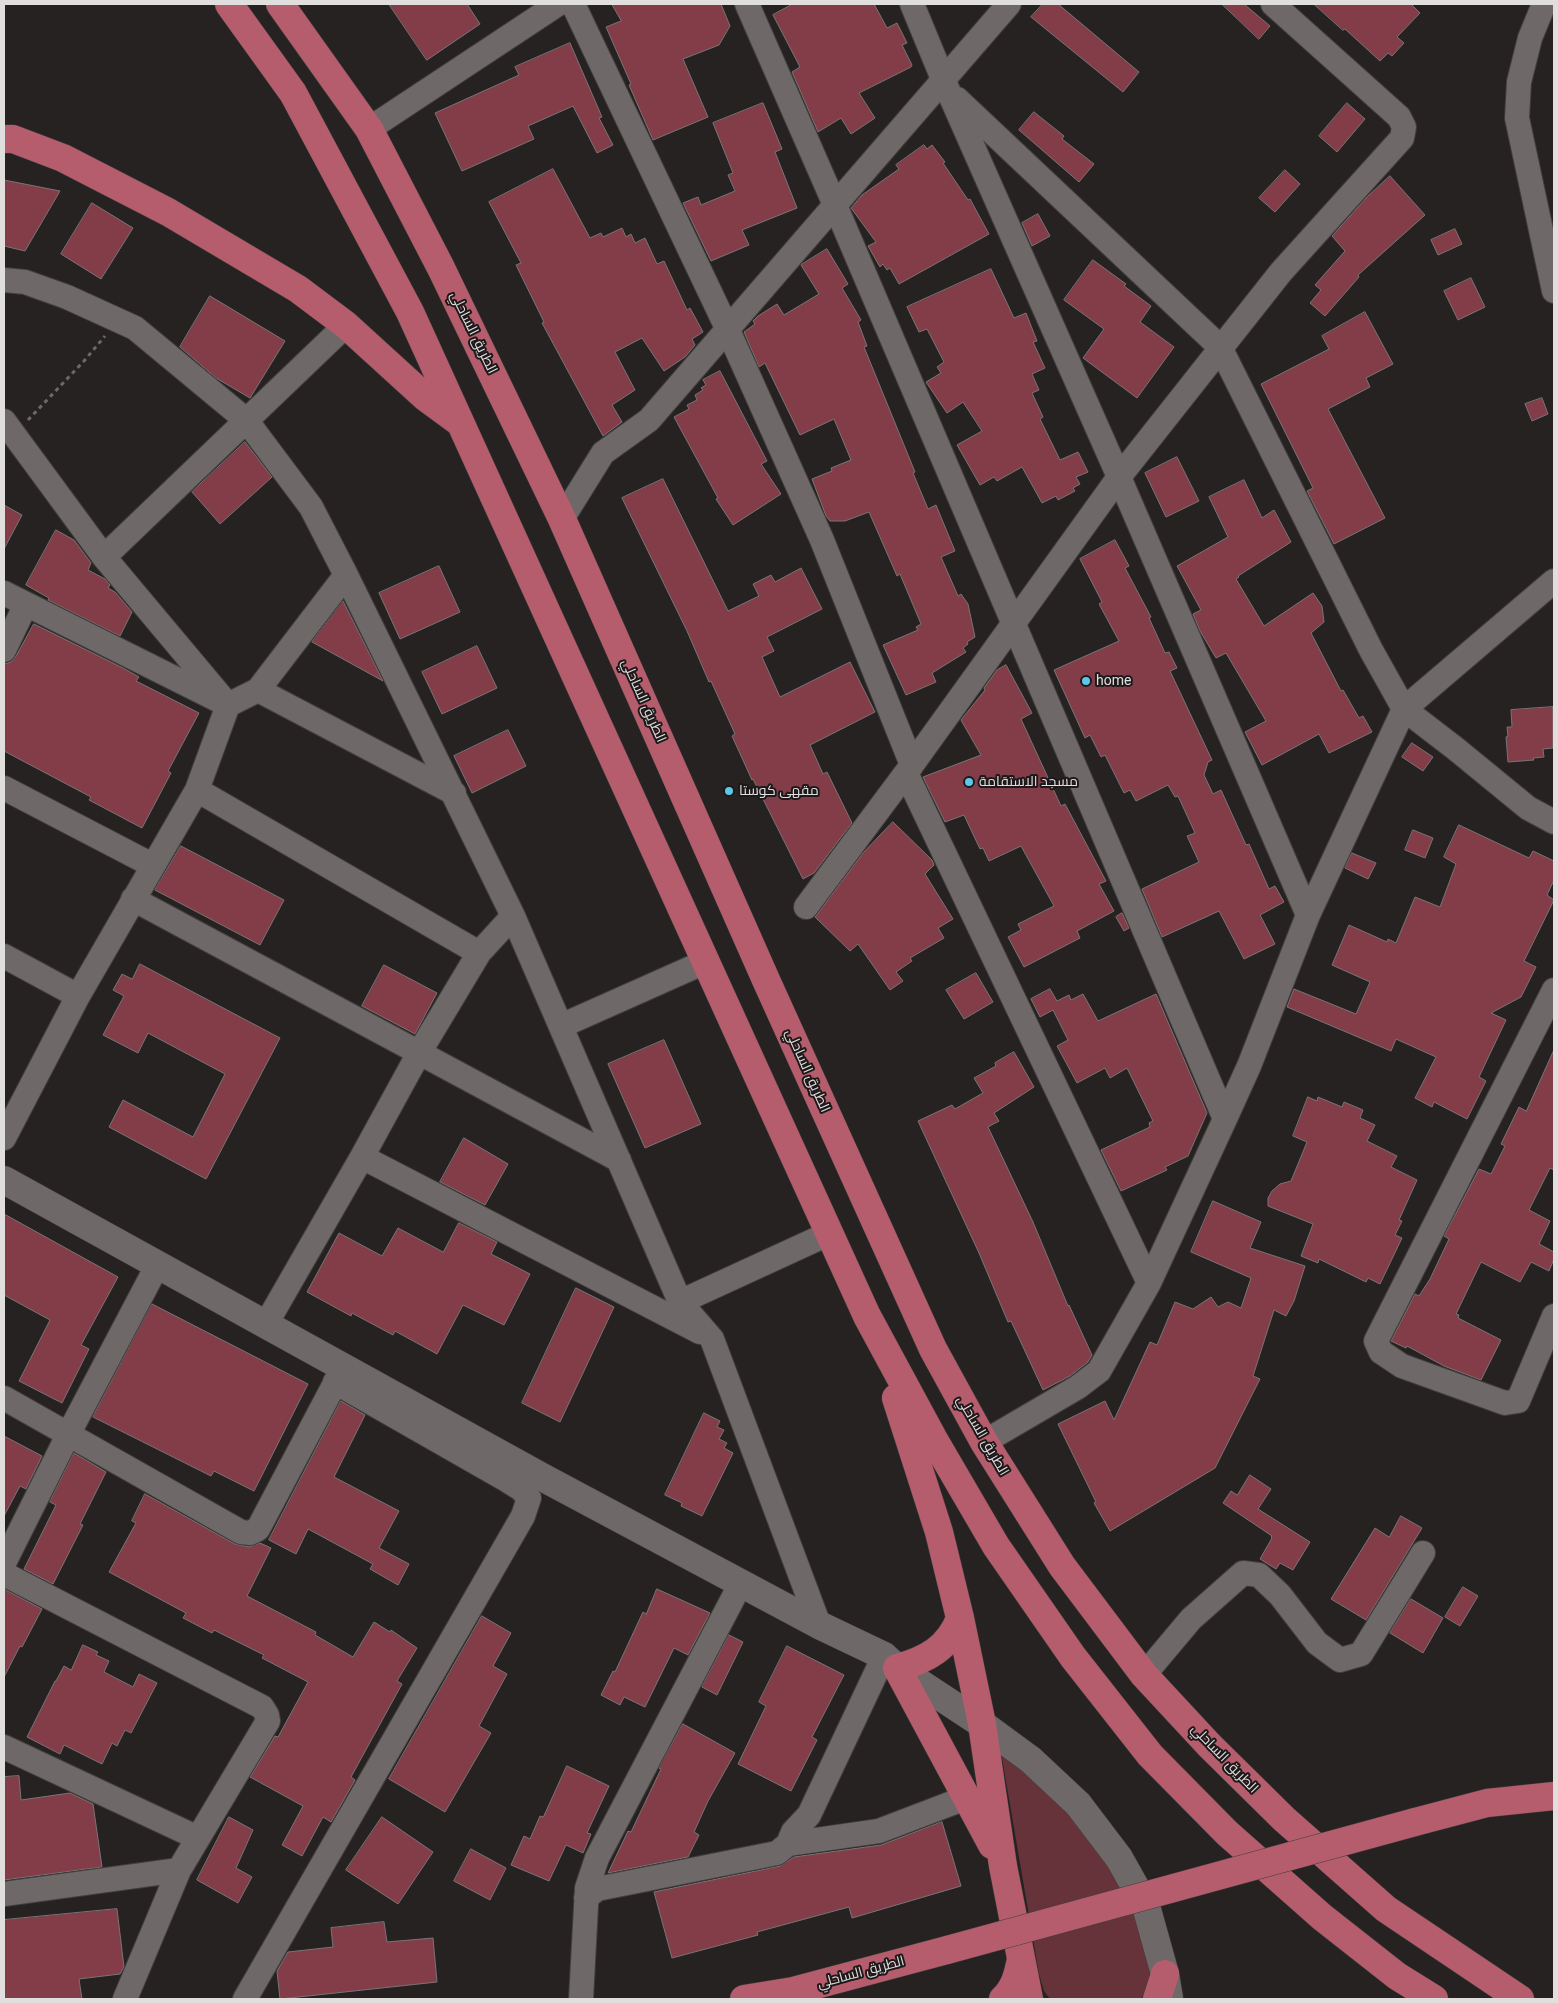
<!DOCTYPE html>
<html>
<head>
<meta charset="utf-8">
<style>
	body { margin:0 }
	#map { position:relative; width:1558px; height:2003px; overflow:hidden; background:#272222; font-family:Roboto,sans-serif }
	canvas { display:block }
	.frame { position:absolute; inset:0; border:5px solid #e1dede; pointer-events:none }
</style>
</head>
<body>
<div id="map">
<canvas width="1558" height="2003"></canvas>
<div class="frame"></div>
</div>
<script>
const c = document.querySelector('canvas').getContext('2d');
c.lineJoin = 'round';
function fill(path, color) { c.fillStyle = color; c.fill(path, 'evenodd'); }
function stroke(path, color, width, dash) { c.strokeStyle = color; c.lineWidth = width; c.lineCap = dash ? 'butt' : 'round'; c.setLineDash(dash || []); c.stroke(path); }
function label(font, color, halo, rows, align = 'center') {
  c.font = font + ' Roboto,Cairo,sans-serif'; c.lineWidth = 4; c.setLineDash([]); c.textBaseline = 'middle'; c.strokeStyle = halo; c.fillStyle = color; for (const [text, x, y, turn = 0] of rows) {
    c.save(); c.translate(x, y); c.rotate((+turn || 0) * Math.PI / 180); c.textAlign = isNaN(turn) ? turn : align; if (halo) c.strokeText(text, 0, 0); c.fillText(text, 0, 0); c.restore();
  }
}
fill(new Path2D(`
	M1001 1752 1064 1801 1130 1897 1153 1974 1147 1992 1141 1999H1050L1044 1991 1039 1974Z`), '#66333b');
const building = new Path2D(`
	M389 4H467L480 24 427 60Z
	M612 4H721L730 26 719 45 683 59 708 117 653 140 629 85 631 84 606 27 621 21Z
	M793 4H874L887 28 897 23 907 43 902 45 912 65 911 67 859 93 875 118 851 134 841 118 818 132 792 72 800 67 773 15Z
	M1043 4H1058L1139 72 1123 92 1031 17Z
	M1222 4H1244L1270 26 1259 39Z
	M1314 4H1411L1420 13 1397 37 1404 43 1392 56 1388 53 1380 61 1345 29 1343 30Z
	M570 43 602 117 599 118 613 145 597 153 573 106 528 126 534 139 462 171 435 113 519 75 515 67Z
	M763 103 782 149 775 152 797 208 742 230 749 245 711 261 683 203 698 197 701 205 735 191 728 175 733 173 713 123Z
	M1347 103 1365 119 1337 152 1319 136Z
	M1034 112 1064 136 1062 139 1094 164 1079 182 1019 130Z
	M924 145 927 149 932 145 945 162 943 163 968 200 970 199 989 234 899 284 890 268 887 270 883 264 880 267 868 246 876 242 851 208 862 195 899 169 896 165Z
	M553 169 590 238 601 233 603 237 622 228 626 237 631 234 635 243 645 238 657 264 664 261 687 310 690 308 703 332 692 339 695 345 685 357 664 371 642 338 615 352 635 390 612 405 622 422 603 436 542 323 544 322 516 265 521 263 489 202Z
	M1285 170 1300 184 1275 212 1259 198Z
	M1390 176 1425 215 1358 275 1359 277 1325 316 1310 303 1321 290 1315 285 1345 251 1332 236 1367 197Z
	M4 180 60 191 25 251 4 246Z
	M92 203 133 228 101 279 61 254Z
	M1038 214 1050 236 1032 246 1022 223Z
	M1455 229 1462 244 1438 255 1431 240Z
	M827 249 848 284 842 288 861 320 858 322 867 346 864 347 915 472 913 473 928 509 936 505 955 551 941 557 958 596 961 594 968 604 975 637 967 642 968 644 963 648 966 652 932 673 936 682 906 695 883 645 918 630 916 627 921 624 900 574 897 576 869 512 845 521H830L826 516 812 479 832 471 831 468 851 460 834 419 800 435 765 363 759 367 744 332 755 324 753 321 758 316 777 304 784 315 819 294 801 265Z
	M1093 260 1126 284 1124 286 1151 306 1140 322 1174 347 1137 398 1083 358 1104 329 1064 300Z
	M991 269 1014 318 1026 313 1037 341 1033 342 1045 368 1032 374 1039 390 1032 393 1043 417 1040 419 1060 460 1078 452 1088 472 1076 477 1080 484 1073 488 1075 491 1058 500 1056 496 1042 503 1022 467 997 481 994 477 980 485 957 445 982 431 963 402 947 413 926 382 941 373 937 367 944 362 927 329 919 332 907 307Z
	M1471 278 1485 307 1458 320 1444 291Z
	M210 296 285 341 250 398 216 378 180 347Z
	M1365 312 1393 364 1366 378 1370 387 1328 409 1385 518 1334 544 1307 491 1313 488 1261 384 1329 349 1322 336Z
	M720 371 767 461 761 464 781 494 733 525 716 499 718 498 674 417 689 409 687 405 697 400 695 395 703 390 701 388 706 385 703 380Z
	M1542 398 1548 414 1532 421 1525 404Z
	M245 442 272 477 220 524 192 492Z
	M1177 457 1199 501 1166 517 1145 473Z
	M663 479 728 611 759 596 753 584 771 575 775 582 801 568 822 609 767 637 774 651 762 657 780 697 850 662 875 712 810 745 823 774 827 772 852 823 814 873 803 879 753 779 752 780 732 736 735 734 711 681 709 682 687 631 622 498Z
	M1244 480 1262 518 1274 510 1291 542 1238 576 1239 577 1236 579 1264 626 1313 593 1322 606 1324 622 1311 633 1341 691 1343 690 1359 718 1363 716 1372 732 1329 753 1319 734 1262 765 1245 732 1266 721 1226 653 1216 658 1200 631 1193 614 1201 610 1177 566 1228 537 1209 497Z
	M4 505 22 515 4 549Z
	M56 530 74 540 91 563 88 570 105 579 110 585 108 588 115 592 132 612 120 636 48 600 49 598 26 585Z
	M1115 540 1129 566 1125 568 1151 617 1149 618 1165 653 1169 652 1177 668 1170 671 1212 760 1208 762 1204 775 1213 794 1221 790 1246 845 1249 844 1269 889 1275 886 1284 902 1260 915 1275 944 1244 959 1219 911 1162 937 1142 889 1199 862 1187 836 1195 833 1178 796 1175 797 1168 785 1136 801 1130 790 1124 793 1105 755 1101 757 1090 735 1085 738 1054 670 1119 641 1099 604 1102 602 1080 559Z
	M439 566 460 612 400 639 379 593Z
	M343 601 383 681 312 642Z
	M34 624 123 668 139 677 136 681 199 713 168 771 171 773 142 828 89 800 91 797 4 751V664L11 662 16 656Z
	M477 646 497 688 442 714 422 672Z
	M1006 665 1032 713 1021 719 1061 806 1065 804 1106 881 1099 884 1114 911 1077 931 1080 938 1024 967 1008 937 1021 930 1018 924 1054 906 1021 846 989 861 983 848 980 849 964 815 945 822 923 777 981 755 961 720 985 690 984 688 997 670Z
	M1553 707V748L1543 749 1544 757 1533 758 1534 760 1508 762 1506 737 1508 736 1507 727H1512L1511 710Z
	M508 730 526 766 472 793 454 756Z
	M1412 743 1433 757 1423 771 1402 757Z
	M893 822 932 860 934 865 925 874 953 919 938 928 944 938 910 958 912 961 896 972 903 981 890 990 858 944 850 951 815 917 863 853Z
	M1459 825 1529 858 1533 851 1554 861V880L1547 895 1554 900 1524 961 1536 967 1521 997 1491 1013 1506 1020 1479 1077 1486 1081 1467 1119 1434 1102 1432 1107 1415 1098 1436 1057 1396 1039 1391 1051 1287 1007 1294 989 1356 1014 1370 982 1332 965 1349 925 1387 942 1388 939 1396 943 1415 897 1440 907 1456 864 1444 857Z
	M1413 830 1433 838 1425 858 1405 850Z
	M181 846 284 900 260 945 155 890Z
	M1352 853 1376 863 1368 879 1345 868Z
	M1122 913 1129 928 1124 931 1116 917Z
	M140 964 280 1038 206 1179 109 1127 123 1100 193 1137 225 1074 148 1033 138 1053 103 1035 124 996 113 990 122 974 132 979Z
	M384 965 437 993 415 1034 362 1006Z
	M976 973 993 1002 964 1019 946 990Z
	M1050 989 1057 1001 1069 995 1071 1000 1083 994 1098 1021 1156 994 1207 1113 1188 1156 1165 1167 1167 1170 1121 1191 1101 1150 1150 1127 1149 1123 1153 1121 1127 1068 1110 1078 1105 1068 1077 1083 1057 1046 1068 1040 1053 1010 1040 1017 1031 999Z
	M664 1040 701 1124 645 1148 608 1064Z
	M1554 1050V1170L1550 1168 1529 1210 1550 1221 1539 1244 1554 1252V1259L1549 1271 1531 1262 1520 1282 1481 1262 1456 1314 1459 1315 1458 1318 1501 1340 1481 1380 1444 1366 1407 1346 1406 1348 1391 1341 1415 1294 1419 1296 1430 1279 1449 1239 1444 1236 1479 1169 1491 1174 1505 1146 1501 1144 1519 1107 1526 1111Z
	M1014 1052 1034 1087 994 1113 999 1121 988 1127 1033 1222 1068 1306 1069 1305 1092 1355 1088 1362 1070 1376 1043 1390 1011 1321 1008 1322 979 1253 918 1121 952 1105 955 1109 983 1093 974 1078 996 1066 995 1063Z
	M1308 1097 1317 1101 1318 1097 1342 1107 1344 1102 1363 1110 1360 1118 1375 1125 1367 1141 1397 1156 1391 1167 1417 1180 1399 1220 1402 1221 1395 1235 1402 1238 1380 1284 1368 1278 1366 1282 1319 1259 1318 1263 1301 1256 1313 1224 1268 1206V1198L1272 1191 1280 1184 1291 1181 1307 1142 1293 1136Z
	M464 1138 508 1164 485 1205 440 1182Z
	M1213 1201 1261 1222 1250 1248 1305 1266 1294 1301 1286 1316 1274 1310 1253 1376 1260 1379 1215 1468 1110 1531 1094 1503 1096 1502 1058 1424 1105 1401 1114 1420 1150 1342 1157 1345 1175 1302 1193 1309 1211 1297 1218 1307 1228 1302 1241 1308 1251 1278 1191 1252Z
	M4 1214 118 1277 81 1345 89 1349 62 1403 19 1381 50 1320 4 1295Z
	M459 1223 497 1242 491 1254 530 1274 504 1325 463 1305 437 1354 395 1331 393 1335 352 1313 351 1316 307 1292 339 1233 382 1256 398 1228 443 1252Z
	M576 1288 614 1307 560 1422 522 1403Z
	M152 1304 308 1384 254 1491 214 1471 211 1476 93 1417Z
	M341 1401 365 1415 334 1477 399 1511 379 1548 409 1564 398 1585 370 1569 373 1564 308 1529 296 1554 269 1540Z
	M704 1413 720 1421 717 1427 724 1430 719 1439 727 1443 724 1448 733 1453 702 1516 681 1506 682 1503 665 1495Z
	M4 1436 42 1456 26 1489 20 1486 4 1516Z
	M74 1453 106 1472 80 1524 83 1525 53 1584 24 1569 56 1505 50 1502Z
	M1250 1475 1271 1489 1258 1509 1310 1542 1293 1570 1280 1563 1276 1569 1260 1559 1272 1538 1271 1537 1272 1536 1223 1503 1231 1491 1237 1495Z
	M145 1494 235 1544 249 1547 260 1543 271 1548 247 1596 316 1632 315 1635 353 1657 374 1622 390 1632 391 1630 417 1648 397 1681 402 1684 351 1777 355 1780 331 1822 323 1817 302 1856 282 1845 303 1806 250 1777 275 1736 278 1737 308 1682 262 1658 264 1655 214 1630 212 1633 183 1618 186 1613 109 1572 136 1523 132 1521Z
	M1401 1516 1422 1528 1366 1620 1331 1599 1375 1528 1389 1537Z
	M1463 1587 1478 1596 1460 1626 1445 1617Z
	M4 1589 42 1609 22 1647 20 1646 4 1677Z
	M657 1589 710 1613 688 1655 674 1648 645 1707 624 1697 620 1705 601 1695 613 1671 615 1672 643 1612 646 1614Z
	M1411 1599 1443 1618 1423 1653 1390 1633Z
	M482 1616 511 1633 493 1666 507 1674 479 1726 491 1733 445 1812 389 1779Z
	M729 1635 743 1642 717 1695 702 1687Z
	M83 1645 98 1652 96 1655 109 1661 104 1672 133 1687 139 1674 157 1683 131 1733 125 1730 117 1746 112 1743 102 1764 64 1745 60 1754 27 1737 55 1681H56L64 1666 71 1670Z
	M787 1646 844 1675 812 1737 817 1740 791 1791 738 1764 766 1706 759 1702Z
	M683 1724 735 1753 708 1801 694 1832 699 1835 688 1857 608 1873 628 1831 631 1832 661 1769 659 1768Z
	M567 1766 609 1786 587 1833 591 1834 583 1853 566 1845 549 1881 511 1865 524 1836 530 1839 540 1816 543 1817Z
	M19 1776 21 1800 70 1793 93 1804 102 1867 4 1880V1777Z
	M229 1817 253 1830 236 1868 252 1877 238 1903 197 1880Z
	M382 1817 433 1852 398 1904 346 1870Z
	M942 1822 961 1886 852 1918 849 1907 757 1932 758 1935 672 1958 654 1892 780 1866 794 1857 881 1845Z
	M471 1849 506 1868 490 1900 454 1881Z
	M117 1909 124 1967 120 1974 79 1979 82 1999H4V1920Z
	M384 1922 387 1942 433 1938 437 1982 280 1999 277 1971 288 1952 333 1947 331 1928Z`);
fill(building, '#833d49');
stroke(building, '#7a7475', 1);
const minor = new Path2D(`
	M573 4 727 328 822 540 912 765
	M747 4 835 205 1225 1119
	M912 4 943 79 1119 477 1308 915
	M1544 4 1530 38 1519 82 1517 118 1554 291
	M957 99 1220 347 1371 650 1404 709 1456 749 1528 808 1554 822
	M369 129 558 4
	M4 280 25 282 67 297 135 328 246 420 311 507 346 575 513 916 680 1302 712 1339 819 1625
	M4 421 104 557 228 705
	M562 519 603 453 649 420 1009 4
	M104 557 346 325
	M4 593 220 701
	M4 650 26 604
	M258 690 454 793
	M906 773 1149 1283
	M4 788 152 865
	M197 790 479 953
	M133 899 619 1160
	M806 907 906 773 1119 477 1281 272 1402 138 1404 127 1399 117 1273 4
	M4 956 78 996
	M1554 990 1376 1341 1381 1352 1402 1366 1505 1403 1518 1401 1554 1316
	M561 1026 707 961
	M4 1138 78 996 197 790 228 705 258 690 346 575
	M362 1157 700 1332
	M680 1302 830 1233
	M266 1324 362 1157 419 1053 479 953 513 916
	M4 1398 241 1532 250 1533 258 1529 343 1368
	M984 1442 1078 1387 1099 1371 1149 1283 1225 1119 1249 1066 1308 915 1404 709 1554 581
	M4 1563 69 1433 158 1264
	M4 1574 262 1707 267 1715 268 1721 179 1870 125 1999
	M1144 1675 1191 1619 1243 1573 1259 1575 1280 1595 1317 1643 1340 1660 1361 1654 1423 1553
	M4 1747 198 1838
	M788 1844 879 1831 968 1797
	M4 1894 179 1870
	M586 1898 597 1889 777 1853 788 1844 793 1832 809 1815 884 1656
	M245 1999 523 1516 529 1498 521 1489 505 1479 335 1382
	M581 1999 587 1888 597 1858 741 1583`);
const tertiary = new Path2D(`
	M4 1180 542 1477 819 1625 884 1656 897 1668 982 1724 1031 1760 1078 1804 1119 1858 1146 1906 1165 1974 1169 1998`);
const trunk = new Path2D(`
	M229 4 293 93 410 312 867 1316 933 1438 996 1546 1073 1657 1150 1755 1227 1833 1322 1917 1397 1976 1434 1999
	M280 4 369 129 441 268 562 519 766 980 933 1349 984 1442 1062 1566 1144 1675 1209 1745 1284 1819 1386 1909 1520 1999
	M4 139H13L63 158 168 212 298 289 346 325 425 397 459 422
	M896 1398 939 1532 960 1618 982 1724 1003 1866 1029 1999
	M960 1618C949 1648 926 1660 897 1668L992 1845
	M1415 1822 1487 1803 1554 1796
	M744 1999 793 1991 947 1950
	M1003 1999C1015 1988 1018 1974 1021 1959
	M1157 1999 1165 1974`);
stroke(minor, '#413e3e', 26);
stroke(tertiary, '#413e3e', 29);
stroke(trunk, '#413e3e', 29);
stroke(new Path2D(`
	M28 420 84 361 105 336`), '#6d6969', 3, [4, 4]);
stroke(minor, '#6e6868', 24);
stroke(tertiary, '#6e6868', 28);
stroke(trunk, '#b65d6d', 28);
const trunkBridge = new Path2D(`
	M947 1950 1415 1822`);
stroke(trunkBridge, '#413e3e', 29, []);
stroke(trunkBridge, '#b65d6d', 28);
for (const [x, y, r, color] of [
	[1086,681,5,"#5cc7e8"],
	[969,782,5,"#5cc7e8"],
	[729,791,5,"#5cc7e8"]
]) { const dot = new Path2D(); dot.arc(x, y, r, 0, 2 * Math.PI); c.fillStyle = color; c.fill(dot); stroke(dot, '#1d1819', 2); }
label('14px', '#e1dede', '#1d1819', [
	["الطريق الساحلي",473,333,64],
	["الطريق الساحلي",643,701,66],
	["الطريق الساحلي",807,1071,66],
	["الطريق الساحلي",982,1436,60],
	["الطريق الساحلي",1224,1759,46],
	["الطريق الساحلي",861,1973,-15]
]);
label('14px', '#e1dede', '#1d1819', [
	["home",1096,681],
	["مسجد الاستقامة",979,782],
	["مقهى كوستا",739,791]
], 'left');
</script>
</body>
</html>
